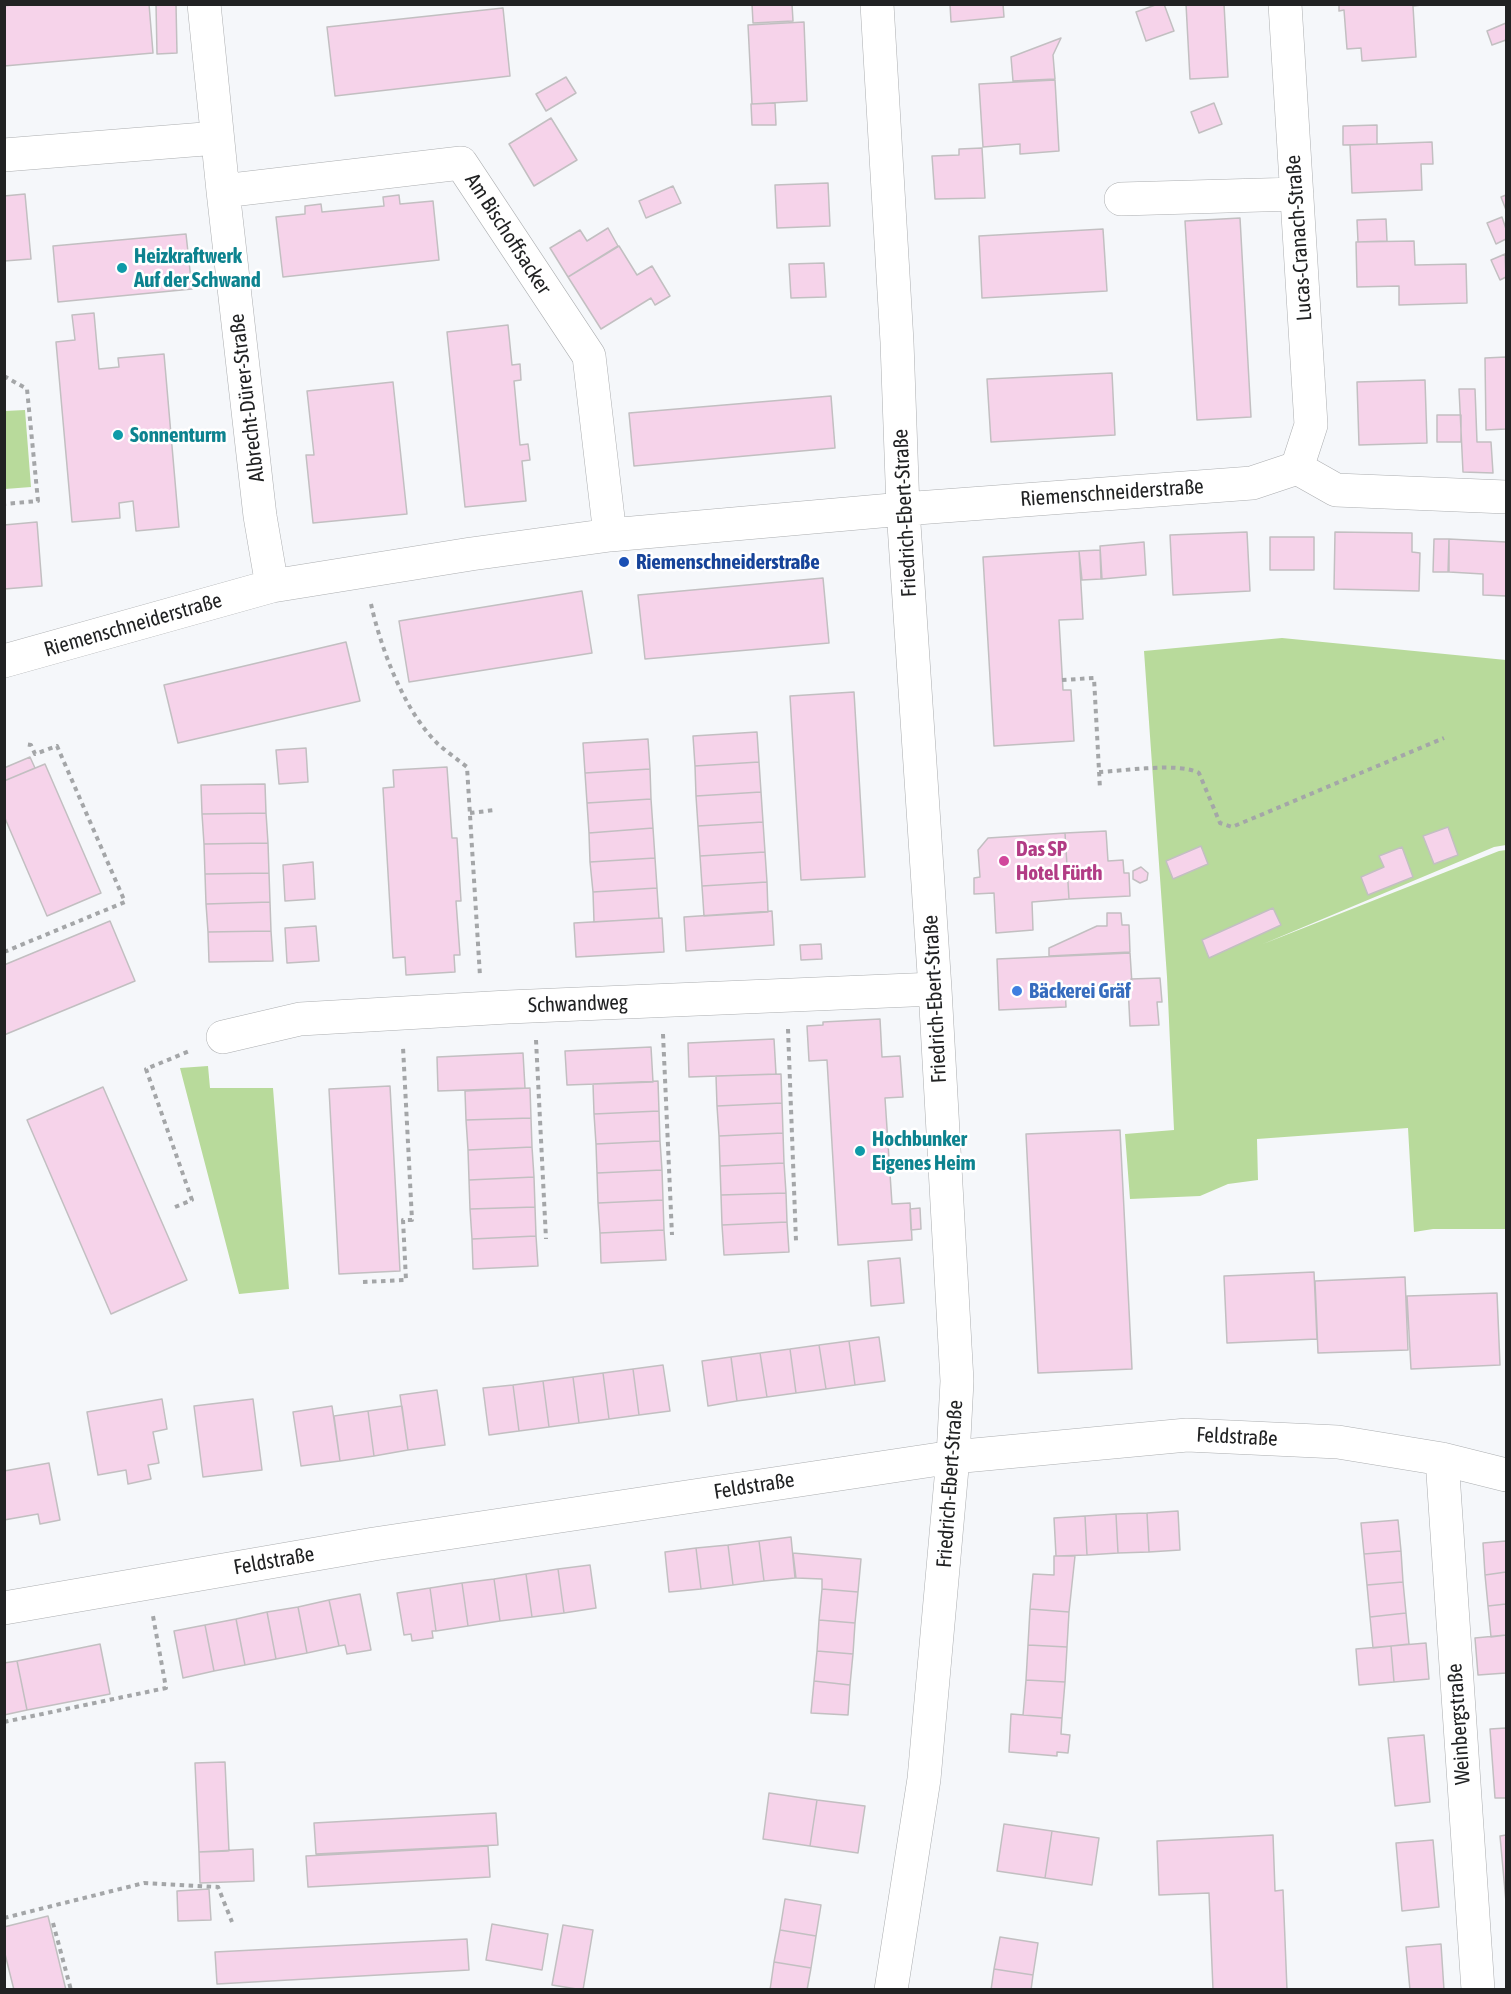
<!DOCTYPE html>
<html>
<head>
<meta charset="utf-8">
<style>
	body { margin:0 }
	#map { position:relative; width:1511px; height:1994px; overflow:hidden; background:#f5f7fa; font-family:"Asap Condensed",sans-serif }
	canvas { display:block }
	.frame { position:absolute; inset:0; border:6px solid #212223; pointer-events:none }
</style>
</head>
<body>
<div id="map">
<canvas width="1511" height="1994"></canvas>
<div class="frame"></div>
</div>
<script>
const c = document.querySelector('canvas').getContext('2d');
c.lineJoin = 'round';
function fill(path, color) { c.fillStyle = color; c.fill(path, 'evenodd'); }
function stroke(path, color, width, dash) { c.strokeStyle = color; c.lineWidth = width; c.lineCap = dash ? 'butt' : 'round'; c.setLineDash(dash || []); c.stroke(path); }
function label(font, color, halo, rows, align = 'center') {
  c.font = font + ' "Asap Condensed",sans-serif'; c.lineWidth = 5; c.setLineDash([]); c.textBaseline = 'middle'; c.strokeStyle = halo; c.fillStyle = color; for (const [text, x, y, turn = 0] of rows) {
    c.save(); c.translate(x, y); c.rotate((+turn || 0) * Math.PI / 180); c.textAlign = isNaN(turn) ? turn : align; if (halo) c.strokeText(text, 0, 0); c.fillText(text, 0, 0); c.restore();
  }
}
fill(new Path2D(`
	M25 410 31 487 5 489V411Z
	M1282 638 1506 660V845L1494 847 1263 944 1499 851 1506 850V1229H1433L1414 1232 1408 1128 1257 1139 1258 1180 1228 1184 1200 1196 1130 1199 1125 1134 1174 1130 1167 977 1144 651Z
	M208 1066 210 1088H273L289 1289 239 1294 180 1068Z`), '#b8da9b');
const building = new Path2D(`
	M19 4H149L153 53 4 66V6Z
	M156 4H176L177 53 157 54Z
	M752 4H792L793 21 753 23Z
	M950 4H1003L1004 17 951 22Z
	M1158 4H1164L1174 31 1146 41 1136 12Z
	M1186 4H1224L1228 77 1190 79Z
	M1339 4H1431L1413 6 1416 57 1362 61 1361 48 1347 49 1344 10 1339 11Z
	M503 8 510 76 335 96 327 27Z
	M804 22 807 101 752 104 748 25Z
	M1506 23V40L1492 45 1487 31Z
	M1061 38 1053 55 1055 79 1013 81 1011 57Z
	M566 77 576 93 546 111 536 94Z
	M1055 80 1059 151 1020 154V144L983 147 979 84Z
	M775 103 776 125H752L751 104Z
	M1214 103 1222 124 1199 133 1191 112Z
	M551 118 577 160 534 186 509 144Z
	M1377 125V144L1343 145V126Z
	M1432 142 1433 164H1421L1422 190 1352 193 1350 145Z
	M982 148 985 198 935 199 932 156 959 155V149Z
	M828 183 830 226 777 228 775 185Z
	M673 186 681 203 646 218 639 201Z
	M25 194 31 259 4 261V196Z
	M399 195 400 204 433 201 439 260 283 277 276 217 305 214V206L321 204 322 212 384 206 383 197Z
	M1506 195V210L1501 197Z
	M1502 217 1506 229V239L1496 244 1487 223Z
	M1240 218 1251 417 1197 420 1185 221Z
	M1386 219 1387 241 1358 242 1357 220Z
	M608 228 618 246 568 277 550 248 580 230 587 241Z
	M1103 229 1107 291 982 298 979 236Z
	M186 234 192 289 58 302 53 246Z
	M1414 241 1415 265 1466 264 1467 303 1399 305V286L1357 287 1356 242Z
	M619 246 637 275 652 266 670 296 655 305 651 298 601 329 568 277Z
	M1505 254 1506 277 1500 280 1491 260Z
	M824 263 826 297 791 298 789 264Z
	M94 313 99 369 119 367 118 358 164 354 179 527 136 531 133 501 119 503 120 518 72 522 56 342 75 340 72 315Z
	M508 325 512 365 520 364 521 380 514 381 520 445 528 444 530 460 522 461 526 501 465 507 447 332Z
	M1506 357V429L1486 430 1485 358Z
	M1112 373 1115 435 991 442 987 379Z
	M1425 380 1427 443 1359 445 1357 382Z
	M393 382 407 514 313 523 306 455H314L307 391Z
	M1459 389H1475L1477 442H1491L1493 473 1463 472Z
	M831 396 835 448 634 466 629 413Z
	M1437 415H1461V442H1437Z
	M37 522 42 586 4 589V525Z
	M1247 532 1250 591 1173 595 1170 535Z
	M1335 532 1412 533V552L1420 553 1419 591 1334 589Z
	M1270 537H1314V570H1270Z
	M1434 539H1449L1448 572H1433Z
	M1449 539 1506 542V596L1483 595V574L1449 572Z
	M1144 542 1146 575 1102 579 1100 546Z
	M1100 550 1101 579 1082 580 1079 551Z
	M1079 551 1083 619 1059 620 1063 690H1071L1074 741 994 746 983 557Z
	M823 578 829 643 645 659 638 595Z
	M582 591 592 653 409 682 399 621Z
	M346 642 360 701 178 743 164 685Z
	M854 692 865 877 801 880 790 696Z
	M757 732 759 762 695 766 693 736Z
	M648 739 650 769 585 773 583 743Z
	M306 748 308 782 279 784 276 750Z
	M30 757 35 768 4 781V768Z
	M759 762 761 792 696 796 695 766Z
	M45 764 101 893 47 916 4 816V781Z
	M447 767 452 838H457L461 901H456L460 955H454L455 972 406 975 405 957 393 958 383 788 394 787 393 770Z
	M650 769 651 799 587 803 585 773Z
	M265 784 266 813 202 814 201 785Z
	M761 792 763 822 698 826 696 796Z
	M651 799 653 828 589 833 587 803Z
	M266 813 268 843 204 844 202 814Z
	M763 822 765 852 700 856 698 826Z
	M1448 827 1458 855 1434 864 1423 836Z
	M653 828 655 858 590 862 589 833Z
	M1106 831 1108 861 1123 860 1124 873H1129L1130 896 1069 899 1065 833Z
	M1065 833 1069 899 1032 902 1033 930 996 933 994 893 974 894V878L980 877 978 850 988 838Z
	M268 843 269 873 205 874 204 844Z
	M1201 846 1208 864 1173 879 1166 861Z
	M1402 847 1413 877 1368 895 1361 877 1384 867 1379 856Z
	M765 852 767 882 702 886 700 856Z
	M655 858 657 888 593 892 590 862Z
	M313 862 315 899 285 901 283 865Z
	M1141 867 1148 873 1147 880 1140 883 1133 879V871Z
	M269 873 270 902 206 904 205 874Z
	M767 882 768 912 704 916 702 886Z
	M657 888 659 918 594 922 593 892Z
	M270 902 271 931 208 932 206 904Z
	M1273 908 1281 925 1209 958 1202 940Z
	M772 911 774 945 686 951 684 917Z
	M1107 913H1121L1122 925H1129L1130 952 1049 956V948L1097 926H1107Z
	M662 918 664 952 576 957 574 923Z
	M110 921 135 981 4 1035V965Z
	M316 926 319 961 287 963 285 928Z
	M271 931 273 961 209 962 208 932Z
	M821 944 822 959 801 960 800 945Z
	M1130 953 1132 984 1065 987 1066 1007 999 1010 997 959Z
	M1160 978 1162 1002H1157L1159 1025 1130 1026 1128 985H1132L1131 979Z
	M880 1019 882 1057 900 1056 903 1097 885 1098 892 1204 910 1203 912 1240 838 1245 827 1060 809 1061 807 1026 823 1025V1022Z
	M774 1039 776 1074 689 1077 688 1043Z
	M651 1047 653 1082 567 1085 565 1051Z
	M523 1053 525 1088 438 1091 437 1057Z
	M781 1074 782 1103 717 1106 716 1076Z
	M658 1081 659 1111 594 1114 593 1084Z
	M390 1086 400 1271 339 1274 329 1089Z
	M103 1087 187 1280 111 1314 27 1120Z
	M530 1088 531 1118 466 1120 465 1091Z
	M782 1103 783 1133 719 1136 717 1106Z
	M659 1111 660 1141 596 1144 594 1114Z
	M531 1118 532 1147 468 1150 466 1120Z
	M1120 1130 1132 1369 1038 1373 1026 1134Z
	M783 1133 784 1163 720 1166 719 1136Z
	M660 1141 662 1170 597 1173 596 1144Z
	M532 1147 534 1177 469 1180 468 1150Z
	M784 1163 786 1193 721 1195 720 1166Z
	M662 1170 663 1200 598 1203 597 1173Z
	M534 1177 535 1207 470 1209 469 1180Z
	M786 1193 787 1222 722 1225 721 1195Z
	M663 1200 664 1230 600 1233 598 1203Z
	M535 1207 536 1236 472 1239 470 1209Z
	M920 1208 921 1229 911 1230 910 1209Z
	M787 1222 789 1252 724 1255 722 1225Z
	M664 1230 666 1260 601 1263 600 1233Z
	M536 1236 538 1266 473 1269 472 1239Z
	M900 1258 904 1303 871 1306 868 1261Z
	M1314 1272 1317 1339 1227 1343 1224 1276Z
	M1405 1277 1408 1350 1318 1353 1315 1281Z
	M1497 1293 1500 1365 1411 1369 1407 1296Z
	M879 1337 885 1381 855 1385 849 1341Z
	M849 1341 855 1385 826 1389 819 1345Z
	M819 1345 826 1389 796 1393 790 1349Z
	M790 1349 796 1393 767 1397 760 1353Z
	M760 1353 767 1397 737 1401 731 1357Z
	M731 1357 737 1401 708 1406 702 1361Z
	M663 1365 670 1411 639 1415 633 1369Z
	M633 1369 639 1415 609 1419 603 1373Z
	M603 1373 609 1419 579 1423 573 1377Z
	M573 1377 579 1423 549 1427 543 1381Z
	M543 1381 549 1427 519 1431 513 1385Z
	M513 1385 519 1431 489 1435 483 1388Z
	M437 1390 445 1445 408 1450 400 1395Z
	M162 1399 167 1429 153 1432 159 1463 148 1465 151 1479 128 1484 126 1470 98 1475 87 1412Z
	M253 1399 262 1470 203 1477 194 1406Z
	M332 1406 340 1461 301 1466 293 1412Z
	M402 1406 408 1450 374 1456 368 1411Z
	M368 1411 374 1456 340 1461 334 1416Z
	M49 1463 60 1520 40 1524 38 1514 4 1520V1471Z
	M1178 1511 1180 1550 1149 1552 1147 1513Z
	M1147 1513 1149 1552 1118 1553 1116 1514Z
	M1116 1514 1118 1553 1087 1555 1085 1516Z
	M1085 1516 1087 1555 1056 1556 1054 1518Z
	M1398 1520 1401 1551 1364 1554 1361 1523Z
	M791 1537 795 1578 764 1581 759 1541Z
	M759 1541 764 1581 733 1585 728 1545Z
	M1506 1541V1572L1485 1575 1483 1543Z
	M728 1545 733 1585 701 1589 696 1548Z
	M696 1548 701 1589 669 1592 665 1552Z
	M1401 1551 1403 1582 1367 1585 1364 1554Z
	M793 1553 861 1559 858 1592 822 1589V1579L796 1578Z
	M1054 1556H1075L1069 1612 1030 1609 1033 1574 1054 1575Z
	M590 1565 596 1608 564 1613 558 1569Z
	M558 1569 564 1613 532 1617 526 1574Z
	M1506 1572V1604L1488 1606 1485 1575Z
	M526 1574 532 1617 500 1621 494 1579Z
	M494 1579 500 1621 468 1626 462 1583Z
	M1403 1582 1406 1613 1370 1617 1367 1585Z
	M462 1583 468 1626 436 1631 430 1588Z
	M430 1588 436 1631H432L433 1638 412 1641 411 1634 404 1635 397 1593Z
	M822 1589 858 1592 855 1623 819 1620Z
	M360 1594 371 1650 347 1654 345 1645 339 1646 329 1600Z
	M329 1600 339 1646 307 1653 298 1607Z
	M1506 1604V1635L1491 1637 1488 1606Z
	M298 1607 307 1653 276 1659 267 1612Z
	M1030 1609 1069 1612 1067 1647 1028 1645Z
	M267 1612 276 1659 245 1665 236 1619Z
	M1406 1613 1409 1644 1373 1648 1370 1617Z
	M236 1619 245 1665 214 1671 205 1625Z
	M819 1620 855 1623 853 1654 817 1651Z
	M205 1625 214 1671 183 1678 174 1631Z
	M1506 1635V1673L1478 1675 1475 1638Z
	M1426 1643 1429 1679 1394 1682 1391 1646Z
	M100 1644 110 1694 27 1710 17 1661Z
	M1028 1645 1067 1647 1065 1682 1026 1680Z
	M1391 1646 1394 1682 1359 1685 1356 1649Z
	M817 1651 853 1654 850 1685 814 1681Z
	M17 1661 27 1710 4 1715V1663Z
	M1026 1680 1065 1682 1062 1718 1023 1715Z
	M814 1681 850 1685 848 1715 811 1713Z
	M1011 1714 1062 1718 1061 1734 1070 1735 1068 1753 1057 1752V1756L1009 1752Z
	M1506 1728V1798H1495L1490 1729Z
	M1424 1735 1430 1802 1395 1806 1388 1738Z
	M225 1762 229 1851 199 1852 195 1763Z
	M769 1793 817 1800 810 1846 763 1839Z
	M817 1800 865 1806 858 1853 810 1846Z
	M496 1813 498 1845 316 1854 314 1823Z
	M1004 1824 1052 1831 1045 1878 997 1871Z
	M1052 1831 1099 1838 1092 1885 1045 1878Z
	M1273 1835 1275 1891 1283 1890 1287 1990H1213L1209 1893 1159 1895 1157 1841Z
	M1506 1835V1902L1500 1836Z
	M1433 1840 1439 1907 1402 1911 1396 1843Z
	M488 1846 490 1877 308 1887 306 1856Z
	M253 1849 254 1881 200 1883 199 1852Z
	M209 1889 211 1920 178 1921 177 1891Z
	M785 1899 821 1905 816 1936 780 1930Z
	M48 1916 66 1990H14L4 1950V1927Z
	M492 1924 548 1934 542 1970 486 1960Z
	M563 1925 593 1930 583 1990 552 1985Z
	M780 1930 816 1936 811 1968 774 1962Z
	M1000 1937 1038 1943 1033 1975 994 1969Z
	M467 1939 469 1970 217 1984 215 1952Z
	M1441 1944 1444 1990H1410L1406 1947Z
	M774 1962 811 1968 807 1990H770Z
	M994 1969 1033 1975 1031 1990H991Z`);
fill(building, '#f6d3ea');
stroke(building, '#c2bfc1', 1.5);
const minor = new Path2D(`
	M204 4 223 191 260 516 272 586
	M877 4 897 342 903 509 935 989 957 1381 953 1457 924 1779 891 1990
	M1285 4 1311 425 1297 468
	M4 155 217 138
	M223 191 461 163 589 356 610 535
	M1121 199 1297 194
	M4 661 272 586 471 554 610 535 903 509 1252 483 1297 468 1336 490 1506 497
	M223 1037 300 1019 508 1007 935 989
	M1442 1459 1478 1990
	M4 1608 374 1544 953 1457 1187 1435 1338 1442 1442 1459 1506 1475`);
stroke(minor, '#acaeb0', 34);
stroke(new Path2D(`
	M4 376 27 389 38 501 4 504
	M371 604C381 649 404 711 438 744 447 752 457 759 467 767L480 976
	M1062 680 1094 678 1100 789
	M1099 772C1124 771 1179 762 1199 773L1220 823 1232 827 1444 738
	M470 813 495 810
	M4 952 125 902 57 746 35 754 31 745 25 744
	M788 1029 796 1241
	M663 1034 672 1235
	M536 1040 546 1239
	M175 1207 192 1200 146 1069 192 1050
	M363 1282 406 1280 403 1220H412L403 1047
	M4 1722 166 1688 153 1616
	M4 1918 144 1883 218 1887 232 1922
	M53 1923 71 1990`), '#a4a6a8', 4, [4.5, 4.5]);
stroke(minor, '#fff', 33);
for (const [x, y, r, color] of [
	[122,268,6,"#0f9aa8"],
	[118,435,6,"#0f9aa8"],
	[624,562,6,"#1a4fb4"],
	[1004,861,6,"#d1479c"],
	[1017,991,6,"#3f7fe0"],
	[860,1151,6,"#0f9aa8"]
]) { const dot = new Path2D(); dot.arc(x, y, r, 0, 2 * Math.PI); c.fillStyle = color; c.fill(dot); stroke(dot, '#fff', 2); }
label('21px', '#212223', '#fff', [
	["Am Bischoffsacker",508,234,57],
	["Lucas-Cranach-Straße",1299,238,-94],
	["Albrecht-Dürer-Straße",247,398,-97],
	["Riemenschneiderstraße",1112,493,-4],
	["Friedrich-Ebert-Straße",905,513,-93],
	["Riemenschneiderstraße",133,625,-16],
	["Friedrich-Ebert-Straße",935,999,-93],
	["Schwandweg",578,1004,-2],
	["Feldstraße",1237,1437,3],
	["Friedrich-Ebert-Straße",950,1484,-86],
	["Feldstraße",754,1486,-9],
	["Feldstraße",274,1561,-10],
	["Weinbergstraße",1459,1724,-94]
]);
label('bold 21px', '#0d838f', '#fff', [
	["Heizkraftwerk",134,256],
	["Auf der Schwand",134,280],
	["Sonnenturm",130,435],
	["Hochbunker",872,1139],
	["Eigenes Heim",872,1163]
], 'left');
label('bold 21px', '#164399', '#fff', [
	["Riemenschneiderstraße",636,562]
], 'left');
label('bold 21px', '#b23c85', '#fff', [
	["Das SP",1016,849],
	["Hotel Fürth",1016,873]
], 'left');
label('bold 21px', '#366cbe', '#fff', [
	["Bäckerei Gräf",1029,991]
], 'left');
</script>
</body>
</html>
